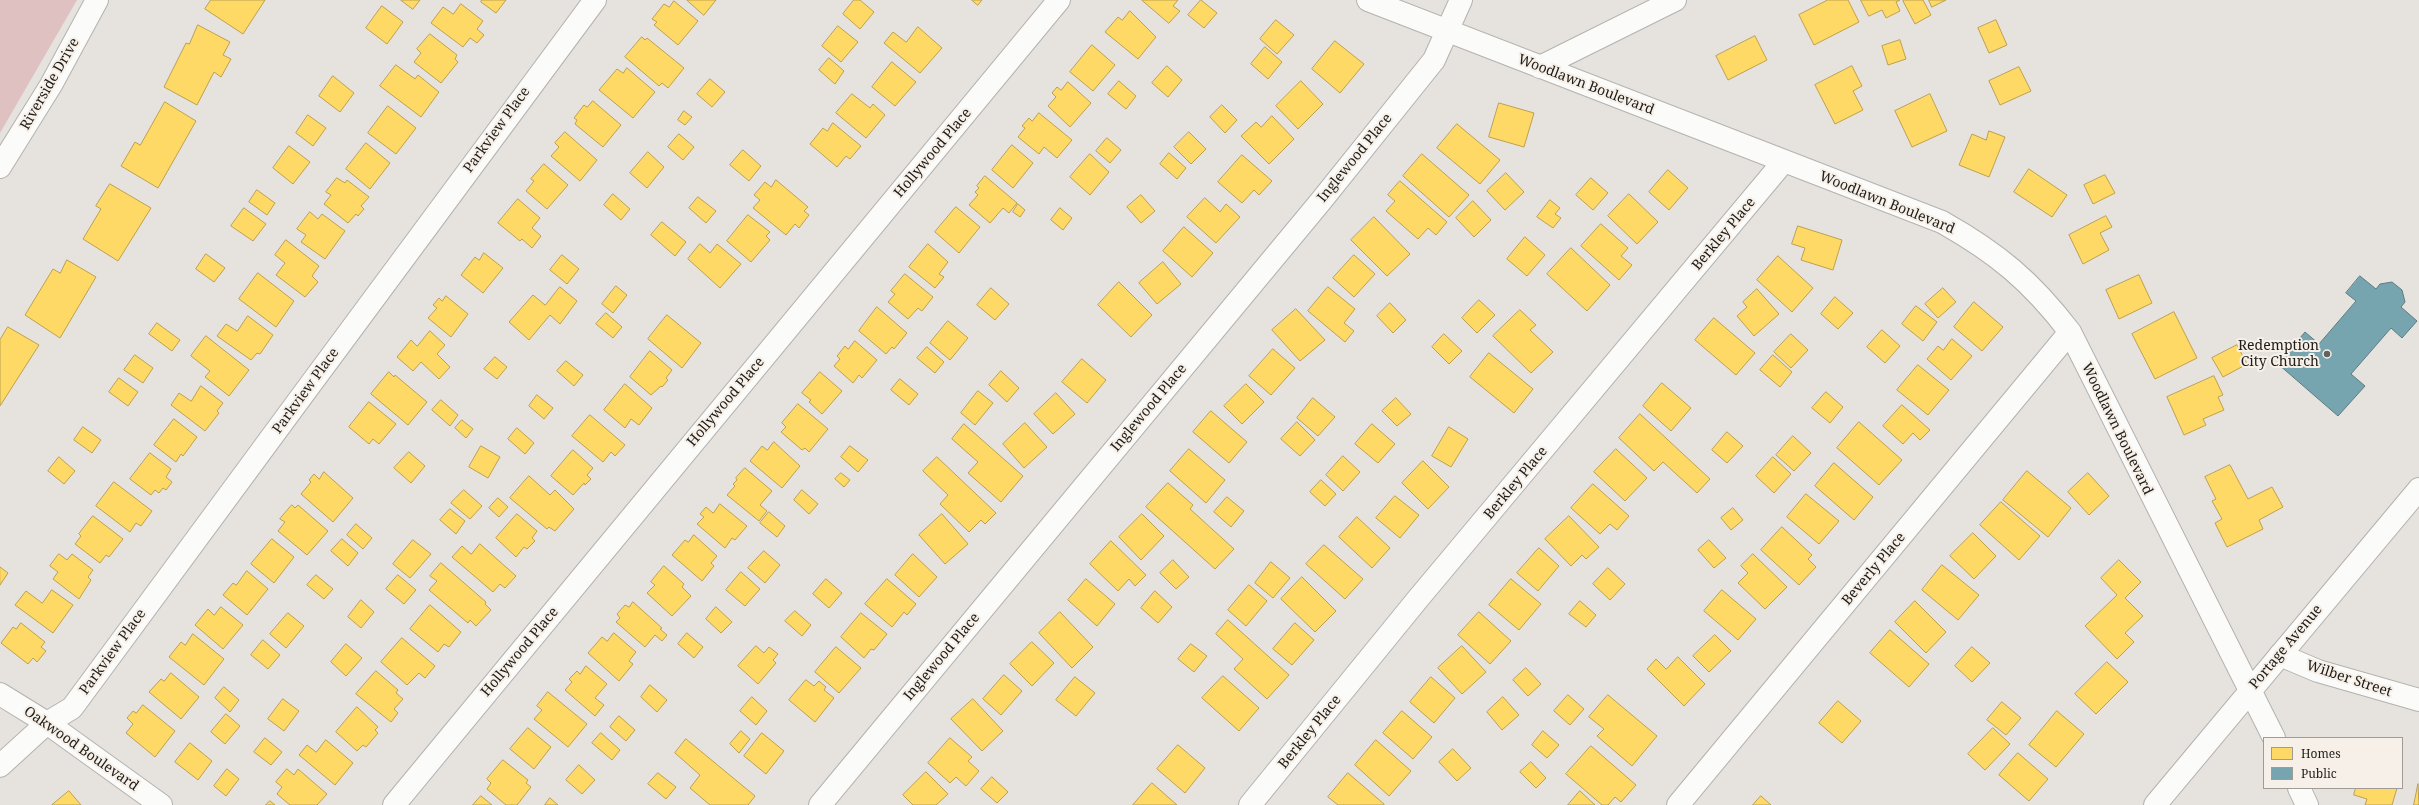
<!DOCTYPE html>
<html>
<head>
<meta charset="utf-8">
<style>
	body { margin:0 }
	#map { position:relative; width:2419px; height:805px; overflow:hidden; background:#e6e2de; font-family:"Noto Serif",serif }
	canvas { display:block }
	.legend { position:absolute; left:2263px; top:737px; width:140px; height:52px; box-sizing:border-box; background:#f6f0e8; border:1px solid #a09b95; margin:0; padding:5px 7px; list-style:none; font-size:12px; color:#1e1c19 }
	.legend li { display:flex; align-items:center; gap:8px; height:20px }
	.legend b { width:20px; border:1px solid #a09b95 }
</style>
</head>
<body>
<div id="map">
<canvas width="2419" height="805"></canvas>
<ul class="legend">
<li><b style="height:11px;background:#ffd966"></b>Homes</li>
<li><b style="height:11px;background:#76a5af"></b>Public</li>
</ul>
</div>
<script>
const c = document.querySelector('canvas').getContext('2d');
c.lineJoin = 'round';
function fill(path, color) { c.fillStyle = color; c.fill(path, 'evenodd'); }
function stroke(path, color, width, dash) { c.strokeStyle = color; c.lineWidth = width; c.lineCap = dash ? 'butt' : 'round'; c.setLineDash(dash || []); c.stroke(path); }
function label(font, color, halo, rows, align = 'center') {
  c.font = font + ' "Noto Serif",serif'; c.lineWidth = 4; c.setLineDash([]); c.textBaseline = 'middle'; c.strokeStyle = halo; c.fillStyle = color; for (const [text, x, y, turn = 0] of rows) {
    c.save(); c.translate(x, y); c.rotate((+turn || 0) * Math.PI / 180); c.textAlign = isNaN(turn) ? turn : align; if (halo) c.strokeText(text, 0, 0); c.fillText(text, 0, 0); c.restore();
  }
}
fill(new Path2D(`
	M0 0H77L0 133Z`), '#e0c1c2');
const homes = new Path2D(`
	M211 0H265L243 34 205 9Z
	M401 0H420L413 9Z
	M482 0H506L496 13 481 2Z
	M687 0H716L704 15Z
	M854 0H860L874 12 860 29 843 14Z
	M972 0H982L978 5Z
	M1142 0H1178L1173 6 1180 11 1169 23Z
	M1201 0 1217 13 1204 28 1188 15Z
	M1828 0H1848L1859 22 1814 45 1799 15Z
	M1861 0H1900L1896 2 1900 11 1886 18 1882 10 1869 16Z
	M1905 0H1923L1931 15 1915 24 1903 1Z
	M1929 0H1946L1932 7Z
	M674 1 698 21 678 45 654 25 657 22 652 19 664 4 669 7Z
	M461 4 483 21 477 29 484 35 477 43 470 38 463 47 431 23 443 7 453 14Z
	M382 6 403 22 387 44 366 28Z
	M1130 11 1156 37 1138 59 1105 32 1118 17 1122 20Z
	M1276 20 1294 35 1277 54 1260 39Z
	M1996 20 2007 45 1989 53 1978 28Z
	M198 25 230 42 223 55 231 59 221 77 214 72 197 105 164 87 186 43 189 44Z
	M838 26 858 42 841 62 822 46Z
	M918 27 942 48 920 73 884 43 893 32 906 42Z
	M430 34 457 55 455 59 458 62 441 83 414 62 421 53 417 49Z
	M1755 36 1767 60 1728 80 1716 56Z
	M642 37 645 40 647 38 684 68 668 88 662 83 659 86 625 57Z
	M1900 40 1906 59 1888 65 1882 46Z
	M1335 41 1364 64 1340 93 1312 69Z
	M1092 45 1115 65 1093 91 1070 72Z
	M1265 47 1282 62 1268 79 1251 64Z
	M829 58 844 71 835 84 819 70Z
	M892 62 916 82 895 106 872 87Z
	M396 65 415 79 418 75 439 92 421 117 380 86Z
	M1167 66 1182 80 1168 97 1152 83Z
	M1852 66 1862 86 1853 91 1863 110 1835 124 1815 85Z
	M2019 67 2031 91 2000 105 1989 81Z
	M627 68 655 92 633 118 599 90 617 69 623 73Z
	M333 76 354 93 340 112 319 96Z
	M710 79 725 92 712 107 697 94Z
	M1119 81 1136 96 1126 109 1108 94Z
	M1301 81 1323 104 1298 129 1276 106Z
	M1068 82 1091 103 1070 127 1048 106 1056 97 1052 93 1057 87 1061 90Z
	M852 94 870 108 873 104 885 115 866 138 836 113Z
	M1930 94 1947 131 1912 147 1895 111Z
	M593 101 621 125 603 147 575 124 577 120 574 118 584 105 587 107Z
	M165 102 196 121 158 188 121 166 135 142 140 145Z
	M1499 103 1534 113 1524 147 1489 137Z
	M1222 105 1237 120 1225 133 1210 117Z
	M388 106 416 128 396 154 368 133Z
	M684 111 692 117 685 125 678 120Z
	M1039 113 1072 140 1057 158 1044 147 1039 154 1018 137 1025 128 1022 126 1029 118 1032 121Z
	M308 115 326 128 313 146 296 133Z
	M1272 116 1294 139 1269 164 1241 136 1256 122 1261 127Z
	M833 123 861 146 850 159 846 156 837 167 810 144 823 128 827 131Z
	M1457 124 1500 160 1480 184 1437 148Z
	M1989 131 2005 137 1989 177 1959 165 1972 134 1986 140Z
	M565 132 597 160 580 181 551 156 559 147 555 143Z
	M1189 132 1206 149 1191 164 1174 147Z
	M679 134 694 147 683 160 668 147Z
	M1107 138 1121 150 1110 163 1096 151Z
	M366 143 390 163 370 189 346 169Z
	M1012 145 1033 163 1013 188 992 170Z
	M289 146 310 162 293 184 273 168Z
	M743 150 761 166 749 181 730 165Z
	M648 152 664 167 647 188 630 173Z
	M1169 153 1186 168 1177 179 1160 164Z
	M1090 154 1109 172 1090 195 1070 177Z
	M1422 154 1469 195 1449 217 1403 176Z
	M1242 155 1272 181 1259 195 1254 190 1242 203 1218 182Z
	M544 164 568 185 547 209 526 191 534 181 531 179Z
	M2029 169 2067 195 2052 217 2014 192Z
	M1668 170 1688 188 1669 210 1649 192Z
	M1506 173 1524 192 1505 210 1487 191Z
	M2105 175 2115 193 2093 204 2084 185Z
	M985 176 1017 203 1009 213 1003 208 990 223 969 205 978 195 975 192 979 188 977 186Z
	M337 178 345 183 347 180 369 197 361 206 364 209 358 216 356 214 348 223 324 204 331 195 326 192Z
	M1591 178 1608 193 1593 210 1576 195Z
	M776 180 808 207 804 211 809 215 799 228 795 224 786 235 753 208 760 200 754 195 765 182 771 187Z
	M1400 181 1447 222 1436 235 1428 228 1418 239 1386 211 1395 201 1388 195Z
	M110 184 151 208 118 261 83 239 101 209 96 206Z
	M257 190 275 203 267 215 249 202Z
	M613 194 630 209 621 220 604 205Z
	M1629 194 1658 222 1637 244 1608 216Z
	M1141 195 1155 211 1141 223 1127 207Z
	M698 197 716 211 706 223 689 208Z
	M1205 198 1220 212 1226 204 1240 217 1216 243 1187 217Z
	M518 199 540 218 532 228 541 236 532 248 522 239 520 241 498 223Z
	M1550 200 1560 208 1555 214 1561 218 1553 228 1537 217Z
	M1473 201 1491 220 1474 237 1456 218Z
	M1018 204 1025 210 1020 217 1013 212Z
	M956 207 980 227 959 253 935 232Z
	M244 208 266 224 253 241 231 226Z
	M1060 208 1072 218 1063 230 1051 220Z
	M310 212 318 219 322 214 345 231 325 259 301 242 306 235 297 229Z
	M748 215 770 232 766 236 770 240 751 262 727 241Z
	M2106 216 2112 227 2100 233 2109 250 2083 264 2069 235Z
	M1374 217 1410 254 1387 276 1351 240Z
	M662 222 686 242 675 256 651 235Z
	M1601 224 1628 248 1621 256 1632 265 1619 280 1581 246Z
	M1798 226 1842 240 1833 270 1801 260 1805 248 1792 244Z
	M1184 227 1213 253 1192 277 1163 251Z
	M1525 237 1545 255 1527 276 1507 259Z
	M286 240 319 266 312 276 318 282 305 297 276 275 285 263 275 255Z
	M700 244 710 253 717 244 741 264 720 288 688 259Z
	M928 244 948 262 939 274 944 277 935 288 909 267Z
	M1571 248 1610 285 1587 311 1547 274Z
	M484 253 503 268 483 293 461 275 475 257 479 260Z
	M206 254 225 268 214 282 196 269Z
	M562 255 579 269 567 284 550 270Z
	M1354 255 1375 274 1354 297 1333 278Z
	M1778 256 1813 288 1792 312 1757 280Z
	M67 260 96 277 60 338 25 315 53 269 60 273Z
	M1163 262 1181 284 1157 304 1139 283Z
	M258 273 294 301 276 327 239 299Z
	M905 274 933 297 922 311 918 308 908 319 888 302 895 294 891 291Z
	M2139 275 2152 303 2119 319 2106 290Z
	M1119 282 1152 315 1131 337 1098 305Z
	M616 286 627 295 613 313 602 304Z
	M560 287 577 301 560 324 550 315 529 340 509 322 533 295 545 305Z
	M1328 287 1355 309 1344 323 1354 331 1345 342 1308 311Z
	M991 288 1009 304 995 320 977 305Z
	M1943 288 1956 302 1938 318 1925 304Z
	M1757 289 1779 314 1754 336 1737 316 1747 307 1743 302Z
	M446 296 468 314 451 337 428 318 437 308 433 305 439 298 442 301Z
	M1835 297 1853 313 1838 329 1821 314Z
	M1479 300 1495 315 1477 333 1462 318Z
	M1974 302 2003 327 1982 351 1954 327Z
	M1390 303 1406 320 1393 333 1377 316Z
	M1916 306 1937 322 1923 341 1902 324Z
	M877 307 907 333 894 349 892 347 886 354 859 331Z
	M1296 309 1325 340 1300 361 1272 330Z
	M1520 310 1536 325 1530 330 1553 352 1531 373 1493 336Z
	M2174 312 2197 358 2155 379 2132 334Z
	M606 313 622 327 613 338 596 324Z
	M667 315 701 343 682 368 648 339Z
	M248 316 273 335 260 354 257 353 251 360 217 336 226 324 237 331Z
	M1714 318 1755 353 1736 375 1695 340Z
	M948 321 968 338 950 360 930 343Z
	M157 323 180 340 172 351 149 334Z
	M8 327 39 345 0 406V340Z
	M1882 330 1900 346 1885 363 1867 347Z
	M430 331 445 345 437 354 450 367 439 379 421 362 413 371 397 357 411 340 417 346Z
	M1444 334 1462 351 1449 364 1432 347Z
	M1791 334 1808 350 1791 368 1774 352Z
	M206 336 249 370 229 396 205 377 210 371 191 356Z
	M1952 339 1972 356 1951 380 1927 359 1938 346 1943 350Z
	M855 341 877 360 862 378 859 375 853 383 834 366 840 359 837 356 845 346 848 349Z
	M2237 345 2247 364 2223 377 2212 358Z
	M927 347 944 362 935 373 917 358Z
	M1273 349 1295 368 1271 395 1249 376Z
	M650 351 672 370 666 378 668 380 662 387 661 386 651 395 630 377Z
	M1489 353 1533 389 1514 413 1470 377Z
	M135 355 153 368 143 383 124 370Z
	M1773 355 1792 372 1780 387 1760 370Z
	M495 357 507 367 497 379 484 369Z
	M1082 359 1106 380 1087 403 1062 382Z
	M566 361 583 375 574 386 557 371Z
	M1918 365 1949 390 1928 415 1897 390Z
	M1001 371 1019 388 1007 402 989 385Z
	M389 372 394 377 395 375 427 402 408 425 371 394Z
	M820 372 842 391 822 414 809 402 811 400 802 393Z
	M2214 376 2223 395 2218 397 2224 410 2203 419 2206 425 2184 435 2167 397Z
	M119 378 138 392 128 406 109 392Z
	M900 379 918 394 909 405 891 390Z
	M1662 383 1691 408 1671 431 1643 406Z
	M625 384 652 408 639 425 631 419 625 428 604 410Z
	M1246 384 1264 402 1242 424 1224 406Z
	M201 386 223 403 217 411 219 413 205 431 171 405 179 393 191 401Z
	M978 391 993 403 975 425 961 413Z
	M1826 392 1843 407 1830 423 1812 408Z
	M1056 393 1075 414 1053 434 1034 414Z
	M537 395 553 408 544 419 529 406Z
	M1313 398 1335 417 1318 436 1297 418Z
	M1396 398 1411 414 1397 426 1382 411Z
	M441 400 458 415 450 426 432 410Z
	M369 402 396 424 379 444 373 439 369 444 349 427Z
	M798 404 828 429 809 452 805 448 802 450 781 432 786 427 782 423Z
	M1902 405 1930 430 1920 440 1913 433 1903 444 1883 426Z
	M1211 411 1247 442 1229 463 1193 432Z
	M1640 414 1710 479 1697 493 1663 462 1654 471 1619 438Z
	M590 415 625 445 615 456 611 452 603 462 572 436Z
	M174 419 197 437 183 456 181 454 176 462 154 445Z
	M462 420 473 429 466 438 455 428Z
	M1297 422 1315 440 1300 456 1281 439Z
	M1859 422 1902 460 1879 485 1837 448Z
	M1025 423 1047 447 1024 468 1003 444Z
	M964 424 1023 476 1001 502 968 473 978 462 952 439Z
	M1372 424 1395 444 1378 463 1355 444Z
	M83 427 101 440 92 453 74 440Z
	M1449 427 1468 439 1451 467 1432 456Z
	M517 428 534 443 525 454 508 439Z
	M1727 432 1743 446 1727 463 1712 450Z
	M1793 436 1811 453 1794 471 1776 455Z
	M774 442 800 466 782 488 750 461 762 446 767 450Z
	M481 446 500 457 488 478 469 467Z
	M850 446 868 460 858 472 841 457Z
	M1189 449 1225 480 1206 503 1170 471Z
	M1616 449 1647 478 1625 501 1594 472Z
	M573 450 593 468 587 475 591 479 585 485 584 483 573 495 551 476Z
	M409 452 425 466 411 483 394 468Z
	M150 453 171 469 166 477 172 482 166 490 163 488 159 493 155 490 151 495 130 479Z
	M1343 456 1360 472 1343 491 1326 475Z
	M59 457 75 471 64 484 48 471Z
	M937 457 996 513 985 524 981 520 969 532 940 504 948 495 923 471Z
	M1773 457 1791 474 1774 493 1756 476Z
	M1423 461 1449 487 1428 509 1402 483Z
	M1834 463 1873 497 1854 520 1815 486Z
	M2230 465 2248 499 2272 487 2283 507 2259 520 2263 529 2227 547 2215 523 2222 519 2212 501 2216 499 2205 477Z
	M745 468 772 491 760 505 767 511 759 521 727 495 735 486 733 484 737 480 736 478Z
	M2027 471 2071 508 2048 537 2003 500Z
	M324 472 353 498 333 522 301 494 311 482 309 480 314 474 319 479Z
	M841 473 850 480 844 487 835 479Z
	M2088 473 2109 496 2089 515 2068 492Z
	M529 476 550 495 555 490 574 509 555 531 549 527 547 529 510 498Z
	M1321 480 1336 494 1325 506 1310 492Z
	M114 482 152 511 141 526 136 523 130 532 96 506Z
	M1168 483 1193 505 1190 509 1234 549 1215 569 1146 507Z
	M1593 484 1629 516 1617 530 1610 524 1600 534 1571 508Z
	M464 490 482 506 470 519 451 503Z
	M802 490 818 504 809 514 794 500Z
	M1806 494 1839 521 1819 544 1787 517Z
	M1395 496 1419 515 1400 538 1376 518Z
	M1227 497 1244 511 1231 527 1214 512Z
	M498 498 508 507 499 517 489 508Z
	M2001 502 2040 536 2019 560 1980 525Z
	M720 504 747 526 735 540 732 538 725 548 697 524 704 517 700 514 706 507 713 513Z
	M292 505 295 508 298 505 328 531 307 555 278 531 285 522 280 519Z
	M1733 508 1743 520 1731 530 1721 518Z
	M450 509 465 521 456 534 440 520Z
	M769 512 785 526 777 537 760 523Z
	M517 514 537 531 532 538 535 541 527 549 524 547 516 557 496 538Z
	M942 514 968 544 945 564 919 535Z
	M1142 514 1164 536 1141 560 1119 537Z
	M93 516 123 539 109 557 106 555 100 563 75 544 81 536 79 534Z
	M1569 516 1599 547 1586 559 1582 555 1571 566 1545 539Z
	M1357 517 1390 548 1372 568 1339 537Z
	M356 524 372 538 363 549 347 535Z
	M1782 527 1812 555 1808 559 1816 567 1799 585 1761 550Z
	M1973 533 1996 556 1974 579 1950 556Z
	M694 535 717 556 711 563 714 566 702 581 672 555 685 540 688 542Z
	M272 539 294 557 274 583 251 564Z
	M342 539 358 553 348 566 331 551Z
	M413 540 431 554 410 578 393 564Z
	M1709 540 1726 558 1714 568 1698 550Z
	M1111 541 1146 575 1135 586 1129 579 1118 591 1090 564Z
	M480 544 516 576 505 588 500 584 493 592 452 557 462 546 471 554Z
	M1324 545 1363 579 1345 599 1306 564Z
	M1539 548 1559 566 1538 591 1517 573Z
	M764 551 780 565 765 583 748 568Z
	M59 554 67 560 72 554 93 570 88 577 91 580 79 599 53 579 58 572 50 566Z
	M913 554 937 577 919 597 895 575Z
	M1753 554 1787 587 1765 609 1738 583 1748 573 1741 566Z
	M1173 560 1189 577 1176 589 1160 573Z
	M2119 560 2141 582 2125 598 2143 616 2125 633 2134 642 2117 659 2085 626 2117 595 2101 578Z
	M1271 562 1290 578 1273 598 1255 583Z
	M441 563 486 602 485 604 491 610 476 626 470 620 468 623 429 590 437 581 430 576Z
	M1942 565 1979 595 1958 620 1922 590Z
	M664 566 684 584 682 587 691 596 672 616 647 593 655 585 651 582Z
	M0 567 8 573 0 585Z
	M1608 568 1625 584 1610 600 1593 584Z
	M247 571 268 589 247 615 223 595 233 583 236 585Z
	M741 572 760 589 745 606 726 590Z
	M316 575 333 589 324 599 307 585Z
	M398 575 416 590 404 604 386 589Z
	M1302 577 1336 611 1315 632 1281 599Z
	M826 579 842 593 829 608 813 594Z
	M887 579 916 604 907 615 904 612 892 627 865 604Z
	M1086 579 1115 604 1097 626 1068 600Z
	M1511 579 1541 604 1519 630 1489 605Z
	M1249 585 1267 601 1246 626 1228 610Z
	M52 590 73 605 53 633 15 605 26 591 42 603Z
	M1722 590 1756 619 1738 640 1704 611Z
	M1155 591 1172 607 1158 623 1141 608Z
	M361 600 374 612 361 628 348 617Z
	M1580 601 1596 615 1586 627 1569 614Z
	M1915 601 1946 632 1926 653 1895 622Z
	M633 602 662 628 660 629 667 635 662 641 655 635 645 647 616 622 620 618 617 614 625 605 629 607Z
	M430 605 461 632 449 647 444 644 438 652 410 629Z
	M221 607 243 625 223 649 195 625 208 609 214 615Z
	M716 607 732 622 721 633 706 619Z
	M795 611 811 625 802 636 785 621Z
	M1060 612 1093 647 1072 668 1039 633Z
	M1479 612 1511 641 1490 664 1458 635Z
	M288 613 304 626 286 648 270 634Z
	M861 613 887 634 874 650 871 649 864 658 841 637Z
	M1228 620 1289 675 1267 699 1234 669 1243 659 1216 634Z
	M21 623 45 642 41 647 46 651 37 662 33 658 28 664 1 643 13 627 16 629Z
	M1295 623 1314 640 1292 665 1273 649Z
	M1890 630 1929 664 1909 687 1870 653Z
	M614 633 636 652 629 661 633 664 619 681 588 653 602 637 607 641Z
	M687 633 703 647 694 658 678 644Z
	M193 634 224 659 204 685 169 657 181 642 185 645Z
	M1715 635 1731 651 1709 672 1693 656Z
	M402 638 435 666 425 678 419 673 407 685 381 662Z
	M263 640 280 655 268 669 251 655Z
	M1032 642 1054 663 1032 686 1010 664Z
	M346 644 362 658 346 676 331 662Z
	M1191 644 1207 656 1194 672 1178 659Z
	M756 646 764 653 769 647 778 654 773 660 776 663 758 684 738 666Z
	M1462 646 1486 672 1462 694 1438 668Z
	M836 647 861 668 839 693 815 672Z
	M1972 647 1990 663 1972 682 1955 666Z
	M1678 657 1705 684 1684 706 1647 669 1656 659 1666 669Z
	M2107 662 2128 682 2096 714 2075 694Z
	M586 666 607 684 595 698 604 705 595 716 565 690 572 682 569 679 577 671 580 674Z
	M1526 668 1541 684 1528 696 1513 680Z
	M376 671 398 690 396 693 403 699 394 709 398 713 391 722 356 694Z
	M171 673 199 697 181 719 149 692 161 679 164 681Z
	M1004 675 1022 691 1001 715 983 699Z
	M1223 676 1259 708 1239 731 1202 698Z
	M1075 677 1095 693 1076 716 1056 700Z
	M1431 677 1455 698 1434 723 1410 702Z
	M806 680 814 686 819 681 826 687 824 690 834 698 815 722 789 700Z
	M650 685 667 700 657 712 641 697Z
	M224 687 239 700 230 712 215 698Z
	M548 692 587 724 568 747 534 719 542 710 537 706Z
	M1568 695 1584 709 1570 725 1554 711Z
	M1608 695 1657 736 1632 766 1597 736 1604 729 1589 717Z
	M752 697 767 711 756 725 740 711Z
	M1503 697 1519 715 1502 730 1487 712Z
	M283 699 299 711 284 731 268 719Z
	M973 699 1003 731 982 751 951 719Z
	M1838 701 1861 721 1842 743 1819 723Z
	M2002 702 2021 718 2006 735 1987 720Z
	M143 705 175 731 155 757 126 733 133 724 127 718 133 711 136 713Z
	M357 707 378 727 375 730 378 733 366 747 363 745 357 751 336 732Z
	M1402 711 1432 737 1413 759 1383 733Z
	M2057 711 2084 734 2056 767 2029 745Z
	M226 714 240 726 225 744 211 732Z
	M619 716 635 730 626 741 610 727Z
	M528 728 551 747 534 769 510 749Z
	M1993 728 2010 744 1985 770 1968 754Z
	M741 731 750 739 739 753 730 744Z
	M1543 731 1559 745 1547 758 1532 745Z
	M601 733 620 750 612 760 592 743Z
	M762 733 784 751 766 774 744 756Z
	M265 738 282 752 271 765 254 752Z
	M950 738 972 757 968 761 979 771 966 786 956 777 950 783 928 763Z
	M686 739 755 796 748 805H710L690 788 700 775 675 753Z
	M326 740 353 763 335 785 299 755 307 745 316 752Z
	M1376 740 1411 771 1389 796 1355 765Z
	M190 743 212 761 198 780 175 762Z
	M1178 745 1205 768 1185 793 1157 769Z
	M1591 746 1636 785 1621 802 1615 797 1608 805H1602L1566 774Z
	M1453 749 1471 768 1457 781 1439 762Z
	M2018 753 2048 779 2029 801 1999 775Z
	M503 760 528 780 526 783 531 787 517 805H506L487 789 491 783 487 779Z
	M1531 762 1546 778 1536 788 1520 772Z
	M579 765 595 780 582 794 566 780Z
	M227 769 239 779 226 796 214 786Z
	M287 769 294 775 298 769 327 794 317 805H290L277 794 282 787 276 782Z
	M926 772 948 794 936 805H913L903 795Z
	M658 773 676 787 666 799 648 784Z
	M1348 773 1384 804V805H1338L1328 797Z
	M992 777 1008 792 997 803 981 789Z
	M1152 783 1177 805H1133Z
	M2418 784 2419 805H2414Z
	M2356 788H2397L2392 805H2365L2367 799 2354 795Z
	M69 791 81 805H52Z
	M1580 791 1595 805H1568Z
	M481 796 492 805H473Z
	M1761 796 1771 805H1753Z
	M550 798 558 805H545Z
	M270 801 275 805H266Z`);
fill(homes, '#ffd966');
stroke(homes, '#bca04f', 1);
const public = new Path2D(`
	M2360 276 2376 289 2380 284 2392 282 2402 290 2405 302 2401 307 2417 321 2402 338 2391 328 2351 374 2365 386 2338 416 2278 364 2305 332 2319 344 2356 301 2346 293Z`);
fill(public, '#76a5af');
stroke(public, '#5c7c82', 1);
const minor = new Path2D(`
	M1368 0 1942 222C1997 253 2031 281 2070 332L2274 738
	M1540 67 1675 0
	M0 167 51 85 97 0
	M2280 655 2318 671 2419 700
	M0 694 47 723 161 805
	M0 766 47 723 72 708C246 472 420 235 595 0
	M2299 788 2307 805
	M394 805 1059 0
	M820 805 1321 201 1434 60 1461 0
	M1250 805 1417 600 1784 161
	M1678 805 2070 332`);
const major = new Path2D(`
	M2155 805 2419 489`);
stroke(minor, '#b4b2af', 24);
stroke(major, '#b4b2af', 24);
stroke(minor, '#fbfbfa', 22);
stroke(major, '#fbfbfa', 22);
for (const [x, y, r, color] of [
	[2327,354,4,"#64615e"]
]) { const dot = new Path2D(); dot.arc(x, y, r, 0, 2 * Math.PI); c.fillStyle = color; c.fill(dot); stroke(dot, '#f6f0e8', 1.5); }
label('14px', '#1e1c19', '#f6f0e8', [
	["Riverside Drive",50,84,-60],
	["Woodlawn Boulevard",1586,85,21],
	["Parkview Place",497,130,-54],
	["Hollywood Place",933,153,-50],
	["Inglewood Place",1355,158,-51],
	["Woodlawn Boulevard",1887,203,22],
	["Berkley Place",1724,234,-50],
	["Parkview Place",306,391,-54],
	["Hollywood Place",726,402,-50],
	["Inglewood Place",1149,408,-50],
	["Woodlawn Boulevard",2117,429,64],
	["Berkley Place",1516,483,-50],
	["Beverly Place",1874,569,-50],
	["Portage Avenue",2286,647,-50],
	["Parkview Place",113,652,-54],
	["Hollywood Place",520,652,-50],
	["Inglewood Place",942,657,-50],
	["Wilber Street",2349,679,18],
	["Berkley Place",1310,732,-51],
	["Oakwood Boulevard",81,749,35]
]);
label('14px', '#1e1c19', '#f6f0e8', [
	["Redemption",2319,346],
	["City Church",2319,362]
], 'right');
</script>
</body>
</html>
